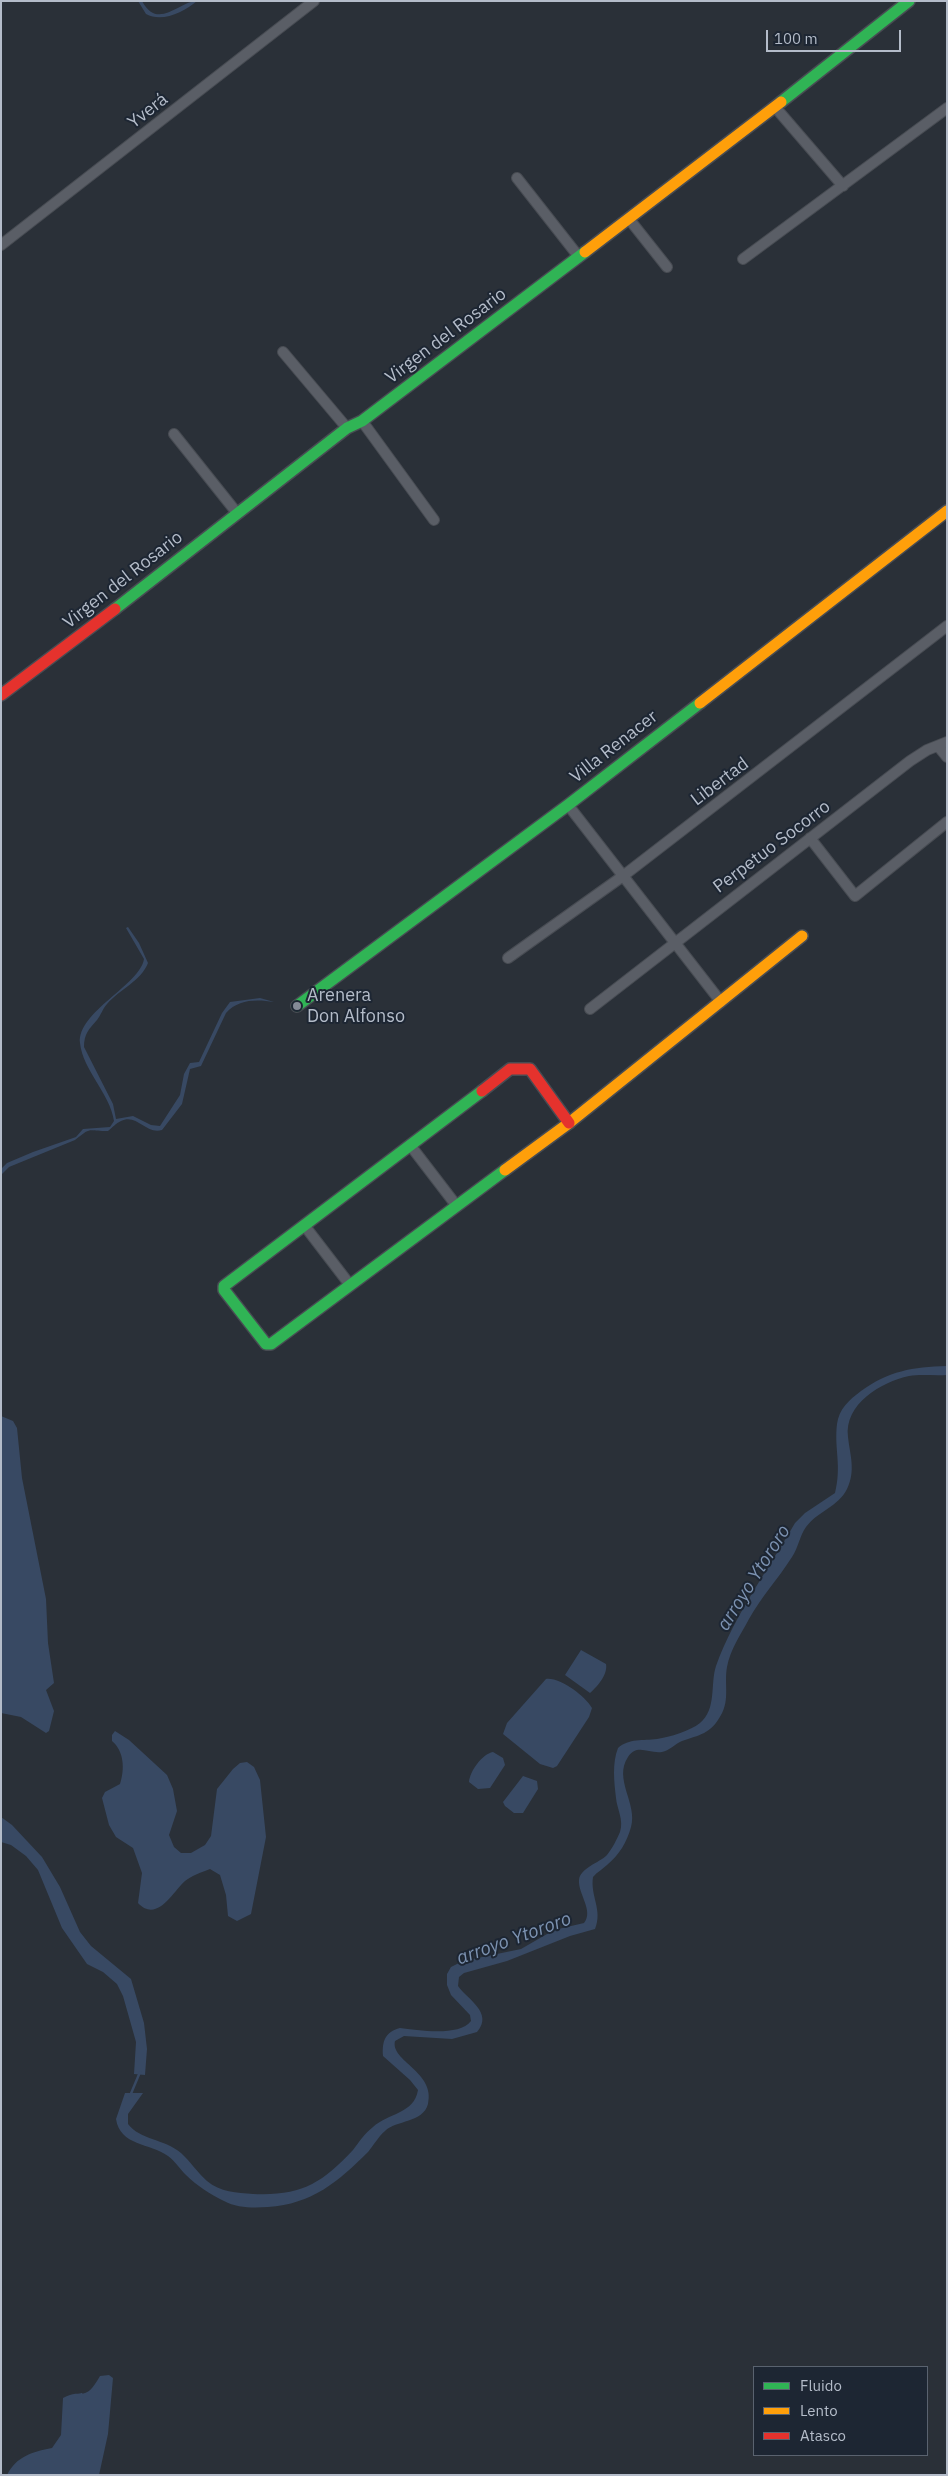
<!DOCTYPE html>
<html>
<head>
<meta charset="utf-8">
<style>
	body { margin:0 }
	#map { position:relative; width:948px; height:2476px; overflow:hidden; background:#2a3038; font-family:"IBM Plex Sans",sans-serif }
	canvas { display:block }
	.frame { position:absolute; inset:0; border:2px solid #b4bcc9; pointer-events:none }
	.legend { position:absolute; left:753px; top:2366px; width:175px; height:90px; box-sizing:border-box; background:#1d2633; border:1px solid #59626f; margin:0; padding:6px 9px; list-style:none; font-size:15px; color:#b4bcc9 }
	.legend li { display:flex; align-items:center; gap:10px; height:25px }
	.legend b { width:25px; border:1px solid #59626f }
	.scale { position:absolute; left:766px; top:30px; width:135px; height:22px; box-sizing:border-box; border:2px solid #b4bcc9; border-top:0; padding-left:6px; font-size:15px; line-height:18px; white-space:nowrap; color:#b4bcc9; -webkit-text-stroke:4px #1d2633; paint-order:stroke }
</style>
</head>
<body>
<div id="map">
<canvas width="948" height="2476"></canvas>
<div class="frame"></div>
<ul class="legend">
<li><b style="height:6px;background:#30b455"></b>Fluido</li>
<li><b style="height:6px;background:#ff9f0a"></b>Lento</li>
<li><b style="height:6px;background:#e5322d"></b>Atasco</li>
</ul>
<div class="scale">100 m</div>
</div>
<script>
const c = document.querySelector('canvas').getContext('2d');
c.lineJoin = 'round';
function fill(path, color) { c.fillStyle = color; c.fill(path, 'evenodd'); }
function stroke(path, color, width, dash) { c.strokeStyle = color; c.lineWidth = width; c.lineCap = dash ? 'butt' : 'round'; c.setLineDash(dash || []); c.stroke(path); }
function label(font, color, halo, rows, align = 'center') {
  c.font = font + ' "IBM Plex Sans",sans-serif'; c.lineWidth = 4; c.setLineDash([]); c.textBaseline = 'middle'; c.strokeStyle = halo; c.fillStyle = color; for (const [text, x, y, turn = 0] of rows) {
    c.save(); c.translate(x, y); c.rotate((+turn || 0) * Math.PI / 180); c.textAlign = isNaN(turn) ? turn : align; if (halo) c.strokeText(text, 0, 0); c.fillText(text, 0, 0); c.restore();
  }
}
fill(new Path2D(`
	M138 1H142C158 31 179 1 197 1 184 12 162 23 146 14Z
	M128 927 139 943 148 963C141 981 120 989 107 1004 103 1008 101 1015 97 1020 89 1029 84 1034 84 1047L113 1104 116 1119 133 1116 151 1125 160 1126 180 1095 184 1074 190 1063 199 1062 222 1013 230 1002 260 998 274 1002C257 999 238 999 226 1013L201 1066 190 1069 182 1104 162 1130C146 1135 137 1113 121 1121 116 1123 112 1128 108 1131 87 1131 92 1126 75 1140L9 1167 1 1175V1169L7 1163 33 1152 76 1137 83 1129 110 1127 114 1121C110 1093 83 1071 80 1043 77 1012 140 985 144 959L126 928Z
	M947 1366V1375C934 1376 921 1374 909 1376 881 1382 844 1404 848 1437 850 1455 856 1471 847 1489 838 1507 818 1511 806 1527 800 1535 798 1548 792 1557 778 1579 761 1597 749 1619 741 1634 730 1650 727 1667 724 1683 730 1700 721 1715 711 1734 699 1735 682 1741 675 1744 669 1751 662 1752 649 1754 637 1743 628 1757 613 1779 638 1804 631 1827 627 1842 619 1855 607 1865 603 1869 597 1872 593 1877 590 1896 603 1910 595 1929L570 1936 507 1961 464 1973 459 1977 458 1986C467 1999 494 2013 477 2032L452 2039 404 2036 395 2041C390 2061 436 2072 428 2104 423 2123 396 2120 385 2131 378 2137 374 2145 368 2152 338 2182 312 2204 268 2207 253 2208 237 2208 224 2201 211 2195 196 2185 186 2175 180 2169 175 2161 168 2156 150 2143 120 2146 116 2119L125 2093H143L128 2114V2124C140 2140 165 2139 181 2153 190 2161 197 2172 207 2181 220 2192 237 2193 253 2194 301 2196 321 2184 353 2150 359 2142 365 2133 373 2127 388 2113 414 2114 418 2090L410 2080 383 2056C382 2041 385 2032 400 2028 418 2030 459 2037 471 2021L470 2015 451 1995 447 1985V1974L451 1967 463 1961 521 1949 554 1930 584 1923C594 1911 578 1894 579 1880 580 1868 599 1863 607 1855 612 1849 617 1839 620 1832 624 1820 617 1809 616 1798 614 1782 612 1763 618 1748 629 1738 643 1741 657 1739 670 1737 690 1731 700 1723 717 1709 710 1684 716 1666 735 1614 768 1570 795 1523L805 1513 835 1493C842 1465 834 1449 837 1424 839 1409 849 1400 861 1391 889 1371 912 1367 947 1366Z
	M1 1416 13 1421 17 1428 22 1478 46 1599 48 1643 54 1683 46 1690 54 1711 49 1731 46 1733 21 1717 1 1713Z
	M581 1650 606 1664C608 1674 598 1686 590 1693L565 1675Z
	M546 1679C560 1677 585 1696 592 1708L589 1717 557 1766 553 1768 540 1764 503 1734 507 1723Z
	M115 1731 129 1740 167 1775 173 1789 177 1811 169 1835 174 1847 181 1853H191L205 1845 211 1836 217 1789 233 1769 240 1763 247 1762 254 1767 260 1780 266 1837 251 1914 237 1921 228 1916 226 1895 220 1875 210 1869C202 1872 191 1876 185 1881 172 1893 157 1923 138 1903L142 1873 133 1848 116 1837 109 1825 102 1798 105 1792 120 1784C125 1769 124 1751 112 1741V1735Z
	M493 1752 503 1758 505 1765 490 1788 478 1789 469 1782C470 1771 482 1754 493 1752Z
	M523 1776 537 1781 538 1789 523 1813H514L505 1806 503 1802Z
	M1 1817 12 1825 42 1857 60 1887 80 1932 91 1946 131 1979 144 2023 147 2049 145 2075 134 2074 136 2042 123 1996 117 1984 103 1972 87 1964 62 1928 38 1870 26 1856 11 1845 1 1842Z
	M109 2375 113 2378 108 2434 99 2475H7C17 2456 32 2452 52 2448L61 2435 63 2398C84 2387 84 2404 100 2376Z`), '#384963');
stroke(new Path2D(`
	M130 2096 140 2072`), '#384963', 2.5);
const street = new Path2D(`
	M775 107 843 186
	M517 178 579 257
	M629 219 667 267
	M1 245 314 1
	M743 259 947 108
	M283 352 347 428
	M362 421 434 520
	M174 434 237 513
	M938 746 947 757
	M568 805 721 1002
	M810 838 855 896 947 822
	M508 958 623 876 947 626
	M590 1009 910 761 927 750 947 742
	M410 1145 456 1205
	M304 1225 350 1285`);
const fast = new Path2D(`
	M781 102 909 1
	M115 609 347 428 362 421 585 252
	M297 1006 568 805 700 703
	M482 1091 224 1286V1290L266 1344H271L505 1170`);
const slow = new Path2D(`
	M585 252 781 102
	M700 703 947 511
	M505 1170 569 1123 802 936`);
const jam = new Path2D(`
	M1 695 115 609
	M482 1091 510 1069H530L569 1123`);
stroke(street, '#484c53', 12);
stroke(fast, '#484c53', 14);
stroke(slow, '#484c53', 14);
stroke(jam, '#484c53', 14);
stroke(street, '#5a5e66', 10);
stroke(fast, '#30b455', 11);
stroke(slow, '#ff9f0a', 11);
stroke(jam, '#e5322d', 11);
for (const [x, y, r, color] of [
	[297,1006,5,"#848b96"]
]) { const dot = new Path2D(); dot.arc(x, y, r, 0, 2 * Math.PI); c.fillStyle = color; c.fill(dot); stroke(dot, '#1d2633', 2); }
label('18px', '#b4bcc9', '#1d2633', [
	["Yverá",148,111,-38],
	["Virgen del Rosario",446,336,-37],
	["Virgen del Rosario",123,580,-38],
	["Villa Renacer",614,747,-38],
	["Libertad",720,782,-37],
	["Perpetuo Socorro",772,847,-37]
]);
label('18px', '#b4bcc9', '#1d2633', [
	["Arenera",307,996],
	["Don Alfonso",307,1017]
], 'left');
label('italic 19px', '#7c92b1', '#1d2633', [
	["arroyo Ytororo",754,1578,-58],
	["arroyo Ytororo",514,1939,-20]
]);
</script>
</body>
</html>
